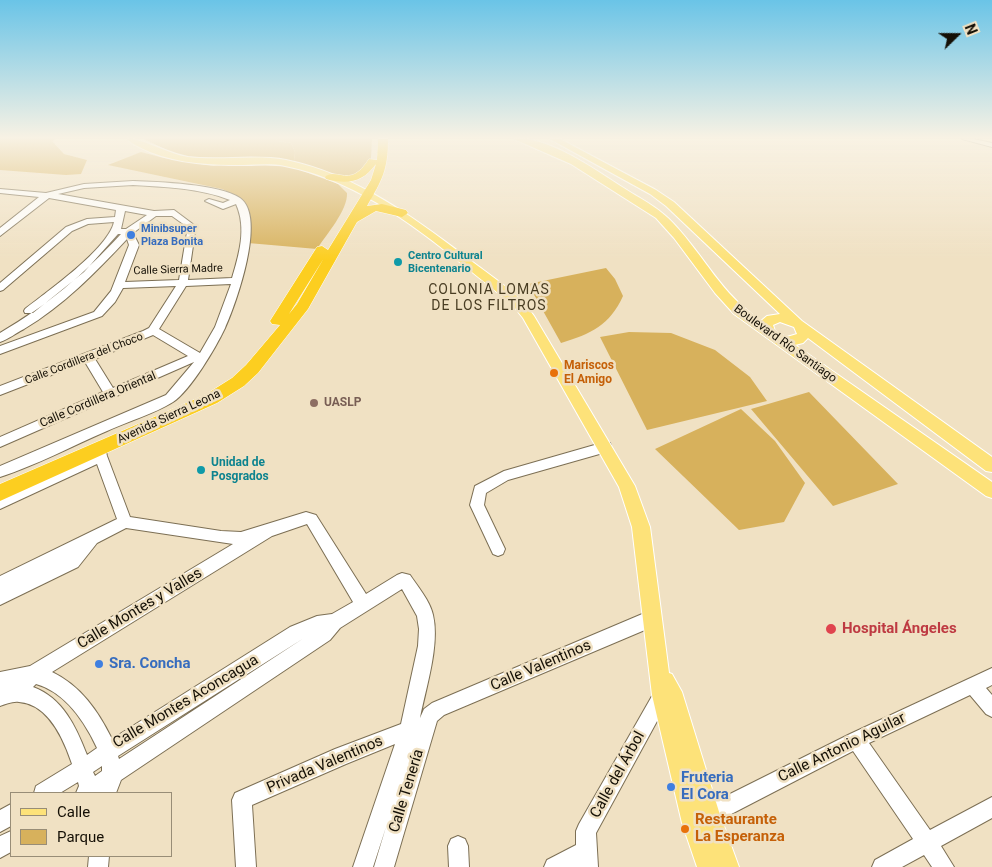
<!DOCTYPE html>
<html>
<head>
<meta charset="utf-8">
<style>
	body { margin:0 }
	#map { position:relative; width:992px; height:867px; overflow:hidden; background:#f0e1c3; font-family:Roboto,sans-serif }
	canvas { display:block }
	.legend { position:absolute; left:10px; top:792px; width:162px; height:65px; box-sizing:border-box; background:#f0e1c3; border:1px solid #988d77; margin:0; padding:6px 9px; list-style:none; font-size:15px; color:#151006 }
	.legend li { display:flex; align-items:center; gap:10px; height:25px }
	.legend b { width:25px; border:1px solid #988d77 }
	.north { position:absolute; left:932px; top:10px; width:50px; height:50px; -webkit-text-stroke:4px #f0e1c3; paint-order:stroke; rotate:68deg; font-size:14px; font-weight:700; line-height:20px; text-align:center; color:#151006 }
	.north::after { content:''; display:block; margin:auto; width:18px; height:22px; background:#151006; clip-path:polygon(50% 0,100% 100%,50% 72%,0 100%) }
</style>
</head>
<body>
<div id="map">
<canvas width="992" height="867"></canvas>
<ul class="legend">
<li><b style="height:6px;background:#fde279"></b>Calle</li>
<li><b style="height:14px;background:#d7b15c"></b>Parque</li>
</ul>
<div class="north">N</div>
</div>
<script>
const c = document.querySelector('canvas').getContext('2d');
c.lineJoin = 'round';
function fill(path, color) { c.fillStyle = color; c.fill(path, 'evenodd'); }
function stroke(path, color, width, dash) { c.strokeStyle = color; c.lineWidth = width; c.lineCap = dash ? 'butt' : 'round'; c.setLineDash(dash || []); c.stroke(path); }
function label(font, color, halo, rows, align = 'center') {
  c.font = font + ' Roboto,sans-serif'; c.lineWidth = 5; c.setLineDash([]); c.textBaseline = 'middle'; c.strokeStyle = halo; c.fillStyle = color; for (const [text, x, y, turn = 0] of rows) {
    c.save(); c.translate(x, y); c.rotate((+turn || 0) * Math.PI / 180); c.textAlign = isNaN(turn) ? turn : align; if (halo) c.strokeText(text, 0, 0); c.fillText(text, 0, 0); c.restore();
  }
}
fill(new Path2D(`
	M276 139H372L371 158 362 173 340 178 294 161 295 152 291 143 277 141Z
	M141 152 164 158 213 166 240 163 287 165 338 184 347 193C348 210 326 235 317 249L248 243C247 213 253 202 222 189L108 165Z
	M606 268 615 279 623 296C610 325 591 334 561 343L528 284Z
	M629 332 671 333 715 350 750 377 767 401 647 430 600 337Z
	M809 392 898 484 833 506 751 409Z
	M741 409 775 441 805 483 784 522 739 530 655 449Z`), '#d7b15c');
fill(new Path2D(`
	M0 139H56L52 141 64 154 87 160 81 174 66 175 0 170Z
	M144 139H276L277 141 291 143 295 152 294 161 201 158 177 155Z`), '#d5ad51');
const minor = new Path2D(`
	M962 139H974L992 143V147Z
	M133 181C159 182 219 184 240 198 267 217 236 304 225 328 216 347 191 390 173 402 154 414 129 421 107 431 72 446 37 465 0 477V466L166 395 194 362 0 447V437L103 392 85 362 0 395V386L143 331 149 328 176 286 123 288 115 302 102 316 0 354V346L94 312 111 291 129 245 127 239C95 273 64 305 24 329 16 333 9 339 0 342V333C49 304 82 276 121 234H118L84 272 33 313H25L24 311 25 309C48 291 108 249 114 222L88 224 72 231 3 290 0 291V283L66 227 87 219 115 217 116 210 49 198 0 236V228L39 197 0 193V189L46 193 84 184ZM133 185C165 187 200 188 230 200L223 203 209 199 205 201 223 209 236 204C247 228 239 255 232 278L188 280 195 232 194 225 174 210 154 211 58 194 84 188ZM125 211 147 215 126 229H121ZM156 216H172L186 226 187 232 179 280 125 282 139 245 133 233ZM231 284 215 327 200 353 159 329 186 286ZM153 335 188 356 113 388 95 359Z
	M605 442 610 443 611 447 610 451 508 480 486 493 484 505 505 549 503 554 498 556 493 554 470 505 475 486 504 471Z
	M101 451 106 452 107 456 130 517 221 531 241 532 306 512 316 515 366 594 397 575 402 573 410 575C418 587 430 601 433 615 440 645 426 687 420 718L424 709 432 703 647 612 653 610 659 612 661 618 659 624 444 715 437 721 394 867H374L386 827 373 867H353L395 744 346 764 252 805 256 867H236L232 800 235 793 335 749 401 724 418 646 419 629 417 616 402 589 340 628 330 640 121 780 116 793H76L79 786 78 782 60 793H34L36 786 72 764C64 740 49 704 19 702 13 701 6 704 0 706V672L30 666 233 544 126 528 97 543 78 567 0 605V576L117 519 97 464 0 509V497ZM307 524 353 602 332 614 317 616 290 627 112 739C98 711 81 686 52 672L272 536ZM304 638 119 759 118 756ZM36 684C65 692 85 722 97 748L87 755C76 727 63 698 33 687ZM102 766V771L95 776 93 772Z
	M992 668V685L986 688 992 695V717L986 714 970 695 869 743 930 830 992 797V818L941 846 954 867H932L924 855 902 867H872L875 860 913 839 853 751 712 824 705 827 698 824 695 817 698 810 850 734Z
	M665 685 671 688 674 694 671 700 668 701 596 833 598 867H544L547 860 576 845V831L579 824 656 689Z
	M11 804V826L0 832V810Z
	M11 831V852L0 858V836Z
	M458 836 465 839 468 846 469 867H449L448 846 451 839Z
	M89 856H109L108 867H88Z`);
const major = new Path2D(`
	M127 139C143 138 168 154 188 157 220 161 255 154 286 160 359 175 420 222 478 266 498 281 520 295 534 316L635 486 650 527 669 673 672 674 682 692 720 815 739 867H697L682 823 652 695 632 527 619 487 523 318 511 303C443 250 372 183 285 166 271 163 257 165 243 165 212 165 180 164 150 152 142 148 133 145 127 139Z
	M514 139C551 136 599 173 630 192 645 201 661 210 673 223 706 258 720 293 761 321L767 316 780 314 666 206 650 194 550 139H560L656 190 674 202 802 321 992 457V472L986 471 808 338 803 343 795 345 992 482V498L986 496 734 314 715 293 674 238 656 218 571 164ZM780 322 794 327 797 334 787 337 775 331 773 325Z`);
const highway = new Path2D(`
	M378 139H388C388 170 382 180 367 206L382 204 406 210 408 213 402 217 376 211 357 222 308 309 258 373 244 386 217 403 0 501V484L205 395 232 378 246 365 280 325 272 324 270 321 317 247 322 246 328 250 371 180 376 164C363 182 348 185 326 179L325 177C332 170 342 178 352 175 359 173 365 165 369 159L377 160ZM324 258 297 304 289 314Z`);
stroke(minor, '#7c6f54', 2);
stroke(major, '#fff', 2);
stroke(highway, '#fff', 1);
fill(minor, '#fff');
fill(major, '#fde279');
fill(highway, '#fcce20');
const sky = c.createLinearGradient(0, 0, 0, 260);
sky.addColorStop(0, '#6ac4e7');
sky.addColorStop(0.53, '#f8f2e4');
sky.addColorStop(1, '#f8f2e400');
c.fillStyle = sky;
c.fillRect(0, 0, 992, 260);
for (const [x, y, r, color] of [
	[131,235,5,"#3f7fe0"],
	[398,262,5,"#0f9aa8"],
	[554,373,5,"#e8710a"],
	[314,403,5,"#8d6e63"],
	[201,470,5,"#0f9aa8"],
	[831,629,6,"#e0444e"],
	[99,664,5,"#3f7fe0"],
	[671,787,5,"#3f7fe0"],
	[685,829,5,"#e8710a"]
]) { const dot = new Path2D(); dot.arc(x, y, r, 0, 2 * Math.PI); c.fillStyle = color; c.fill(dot); stroke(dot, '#f0e1c3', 2); }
label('bold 11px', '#366cbe', '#f0e1c3', [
	["Minibsuper",141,229],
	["Plaza Bonita",141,242]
], 'left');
label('bold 11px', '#0d838f', '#f0e1c3', [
	["Centro Cultural",408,256],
	["Bicentenario",408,269]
], 'left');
label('11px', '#151006', '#f0e1c3', [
	["Calle Sierra Madre",178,270,-2],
	["Calle Cordillera del Choco",84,359,-21]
]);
label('12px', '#151006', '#f0e1c3', [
	["Boulevard Río Santiago",785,344,36],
	["Calle Cordillera Oriental",98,400,-23],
	["Avenida Sierra Leona",169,417,-25]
]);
label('bold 12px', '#c56008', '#f0e1c3', [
	["Mariscos",564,366],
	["El Amigo",564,380]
], 'left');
label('bold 12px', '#785e54', '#f0e1c3', [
	["UASLP",324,403]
], 'left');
label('bold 12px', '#0d838f', '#f0e1c3', [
	["Unidad de",211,463],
	["Posgrados",211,477]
], 'left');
c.letterSpacing = '1px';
label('14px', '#493d23', '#f0e1c3', [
	["COLONIA LOMAS",489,290],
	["DE LOS FILTROS",489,306]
]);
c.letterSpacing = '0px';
label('15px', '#151006', '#f0e1c3', [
	["Calle Montes y Valles",140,609,-31],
	["Calle Valentinos",541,666,-23],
	["Calle Montes Aconcagua",186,702,-31],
	["Calle Antonio Aguilar",842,748,-26],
	["Privada Valentinos",325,765,-23],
	["Calle del Árbol",618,775,-61],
	["Calle Tenería",407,791,-73]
]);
label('bold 15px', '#be3a42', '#f0e1c3', [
	["Hospital Ángeles",842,629]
], 'left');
label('bold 15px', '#366cbe', '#f0e1c3', [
	["Sra. Concha",109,664],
	["Fruteria",681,778],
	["El Cora",681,795]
], 'left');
label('bold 15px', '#c56008', '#f0e1c3', [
	["Restaurante",695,820],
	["La Esperanza",695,837]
], 'left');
</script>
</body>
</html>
